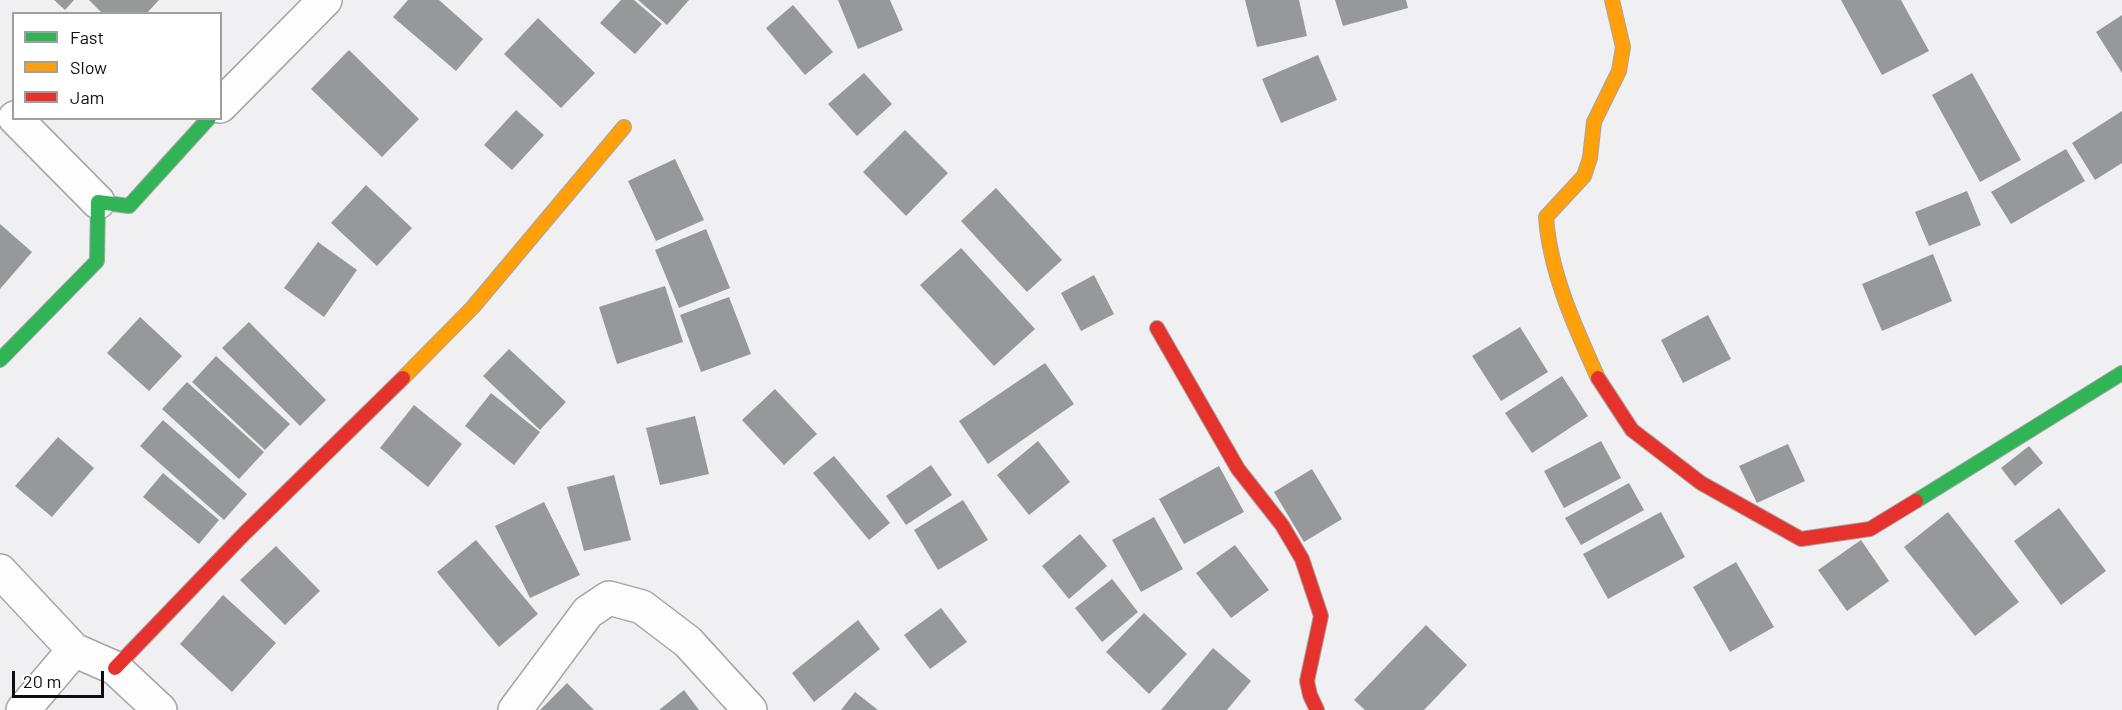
<!DOCTYPE html>
<html>
<head>
<meta charset="utf-8">
<style>
	body { margin:0 }
	#map { position:relative; width:2122px; height:710px; overflow:hidden; background:#f0eff1; font-family:Barlow,sans-serif }
	canvas { display:block }
	.legend { position:absolute; left:12px; top:12px; width:210px; height:108px; box-sizing:border-box; background:#fff; border:2px solid #9f9f9f; margin:0; padding:8px 10px; list-style:none; font-size:18px; color:#0e0e0f }
	.legend li { display:flex; align-items:center; gap:12px; height:30px }
	.legend b { width:30px; border:2px solid #9f9f9f }
	.scale { position:absolute; left:12px; top:671px; width:92px; height:27px; box-sizing:border-box; border:3px solid #0e0e0f; border-top:0; padding-left:8px; font-size:18px; line-height:21px; white-space:nowrap; color:#0e0e0f; -webkit-text-stroke:4px #fff; paint-order:stroke }
</style>
</head>
<body>
<div id="map">
<canvas width="2122" height="710"></canvas>
<ul class="legend">
<li><b style="height:8px;background:#30b455"></b>Fast</li>
<li><b style="height:8px;background:#ff9f0a"></b>Slow</li>
<li><b style="height:8px;background:#e5322d"></b>Jam</li>
</ul>
<div class="scale">20 m</div>
</div>
<script>
const c = document.querySelector('canvas').getContext('2d');
c.lineJoin = 'round';
function fill(path, color) { c.fillStyle = color; c.fill(path, 'evenodd'); }
function stroke(path, color, width, dash) { c.strokeStyle = color; c.lineWidth = width; c.lineCap = dash ? 'butt' : 'round'; c.setLineDash(dash || []); c.stroke(path); }
fill(new Path2D(`
	M54 0H74L65 10Z
	M89 0H159L146 14H103Z
	M408 0H439L483 39 456 71 393 17Z
	M621 0H634L662 24 635 54 600 23Z
	M638 0H689L667 25Z
	M838 0H890L903 30 858 49Z
	M1245 0H1299L1307 36 1257 47Z
	M1335 0H1406L1408 8 1343 26Z
	M1841 0H1901L1929 51 1882 75Z
	M793 5 833 52 805 75 766 28Z
	M2122 15V73L2096 32Z
	M538 18 595 73 561 108 504 54Z
	M349 50 419 119 382 157 311 89Z
	M1318 55 1337 100 1281 123 1262 79Z
	M864 73 892 104 857 136 828 104Z
	M1972 73 2021 160 1980 182 1932 95Z
	M516 110 544 135 512 170 484 145Z
	M2122 111V163L2095 180 2072 143Z
	M905 130 948 173 906 216 863 172Z
	M2066 149 2085 181 2011 224 1991 192Z
	M675 159 704 220 656 241 628 181Z
	M366 185 412 228 377 266 331 223Z
	M996 188 1062 260 1027 292 961 221Z
	M1967 191 1981 225 1929 246 1915 212Z
	M0 224 32 252 0 289Z
	M706 229 730 288 679 308 655 250Z
	M318 242 357 270 324 317 284 288Z
	M961 248 1035 329 994 366 920 285Z
	M1933 254 1952 301 1882 331 1862 284Z
	M1094 275 1114 314 1081 331 1061 293Z
	M665 286 683 342 617 364 599 307Z
	M729 297 751 354 701 372 680 315Z
	M1708 315 1731 359 1683 383 1661 340Z
	M140 317 182 356 149 391 107 353Z
	M249 322 326 400 300 426 222 348Z
	M1520 327 1548 372 1501 401 1472 356Z
	M509 349 566 402 540 430 483 376Z
	M216 356 290 424 265 450 192 382Z
	M1045 363 1074 404 988 464 959 421Z
	M1562 376 1588 416 1532 453 1505 413Z
	M187 382 264 452 239 479 162 409Z
	M775 389 817 434 784 465 742 420Z
	M491 393 540 432 514 465 465 426Z
	M414 405 462 444 428 487 380 448Z
	M695 416 709 474 660 485 646 428Z
	M163 420 247 494 224 520 140 446Z
	M58 437 94 468 52 517 15 486Z
	M1038 441 1070 482 1029 515 997 475Z
	M1601 441 1621 478 1564 508 1544 471Z
	M1788 444 1805 481 1757 503 1739 466Z
	M2029 446 2043 463 2015 486 2001 468Z
	M834 456 890 523 869 540 813 473Z
	M931 465 952 495 906 525 886 496Z
	M1219 466 1244 512 1184 544 1159 499Z
	M1312 469 1342 519 1304 542 1274 492Z
	M163 473 219 520 199 544 143 497Z
	M614 475 631 540 584 551 567 487Z
	M1629 483 1644 510 1581 545 1565 518Z
	M963 500 988 540 938 570 914 530Z
	M544 502 580 575 530 598 495 526Z
	M2059 508 2106 571 2061 605 2014 541Z
	M1661 512 1685 557 1608 599 1583 554Z
	M1948 512 2019 602 1975 636 1904 547Z
	M1154 517 1183 569 1141 592 1112 540Z
	M1080 534 1107 566 1069 599 1042 566Z
	M476 540 538 614 499 647 437 572Z
	M1861 540 1889 581 1847 611 1818 570Z
	M1235 545 1269 590 1231 618 1196 573Z
	M276 546 320 591 285 625 240 580Z
	M1736 562 1774 627 1730 652 1693 587Z
	M1112 579 1138 612 1102 642 1075 608Z
	M223 595 276 643 232 692 180 644Z
	M941 608 967 642 930 669 904 635Z
	M1144 613 1187 654 1149 694 1106 652Z
	M858 620 880 649 814 702 792 673Z
	M1426 625 1467 665 1424 710H1365L1354 700Z
	M1213 648 1251 681 1227 710H1161Z
	M567 683 594 710H540Z
	M684 690 699 710H659Z
	M855 692 878 710H841Z`), '#979899');
const street = new Path2D(`
	M220 106 325 0
	M15 118 98 202
	M0 571 74 650 115 668 160 710
	M23 710 74 650
	M515 710 588 612 609 598 642 607 688 642 750 710`);
const fast = new Path2D(`
	M0 360 97 261 98 202 129 206 209 118
	M1916 501 2122 373`);
const slow = new Path2D(`
	M403 378 473 307 624 127
	M1598 378C1575 327 1550 273 1546 217L1584 176 1590 158 1594 122 1619 71 1623 47 1612 0`);
const jam = new Path2D(`
	M1157 328 1238 469 1282 525 1302 559 1321 616 1307 681 1310 695 1317 710
	M1598 378 1632 430 1701 483 1801 539 1870 529 1916 501
	M115 668 244 534 403 378`);
stroke(street, '#a5a5a6', 36);
stroke(fast, '#a5a5a6', 16);
stroke(slow, '#a5a5a6', 16);
stroke(jam, '#a5a5a6', 16);
stroke(street, '#fdfdfd', 33);
stroke(fast, '#30b455', 14);
stroke(slow, '#ff9f0a', 14);
stroke(jam, '#e5322d', 14);
</script>
</body>
</html>
